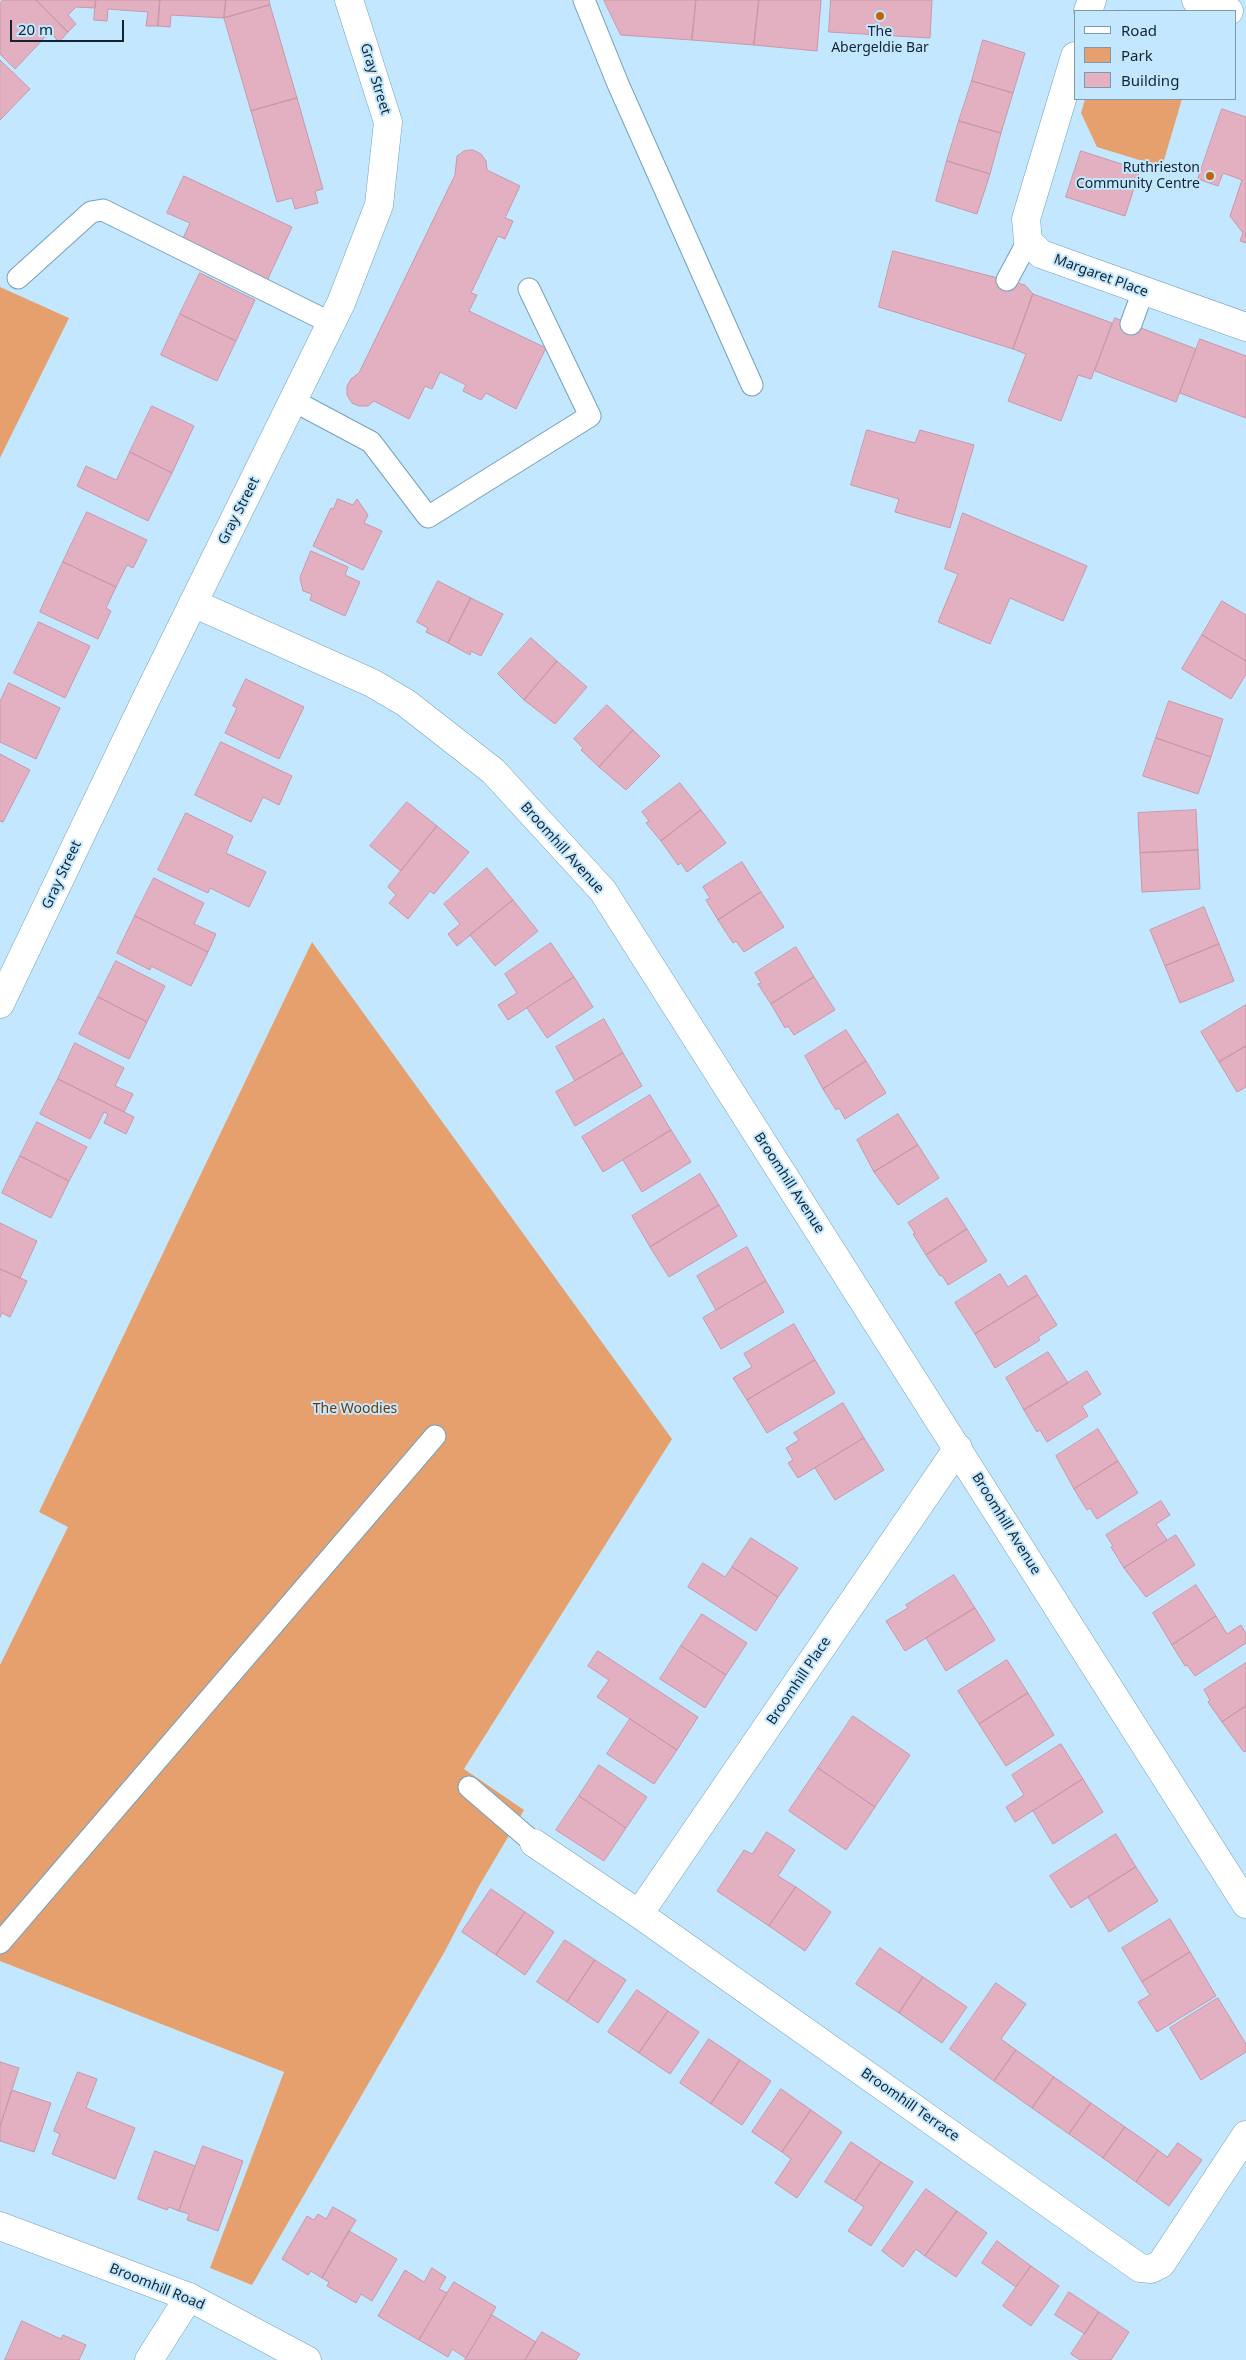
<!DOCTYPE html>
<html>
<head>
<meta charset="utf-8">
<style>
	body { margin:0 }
	#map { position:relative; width:1246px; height:2360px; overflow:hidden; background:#c3e7ff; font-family:"Noto Sans",sans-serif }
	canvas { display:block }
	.legend { position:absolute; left:1074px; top:10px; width:162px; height:90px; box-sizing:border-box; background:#c3e7ff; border:1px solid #7d99ac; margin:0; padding:6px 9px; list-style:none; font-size:15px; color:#132530 }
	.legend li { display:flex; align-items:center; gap:10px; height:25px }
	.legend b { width:25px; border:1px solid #7d99ac }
	.scale { position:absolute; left:10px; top:20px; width:114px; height:22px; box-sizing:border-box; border:2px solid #132530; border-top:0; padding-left:6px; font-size:15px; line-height:18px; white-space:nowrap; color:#132530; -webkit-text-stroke:4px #c3e7ff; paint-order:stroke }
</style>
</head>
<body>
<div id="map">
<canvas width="1246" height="2360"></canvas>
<ul class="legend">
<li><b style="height:6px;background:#fff"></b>Road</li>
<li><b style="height:14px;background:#e6a06d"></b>Park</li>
<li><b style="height:14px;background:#e2b0c1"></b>Building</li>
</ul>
<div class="scale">20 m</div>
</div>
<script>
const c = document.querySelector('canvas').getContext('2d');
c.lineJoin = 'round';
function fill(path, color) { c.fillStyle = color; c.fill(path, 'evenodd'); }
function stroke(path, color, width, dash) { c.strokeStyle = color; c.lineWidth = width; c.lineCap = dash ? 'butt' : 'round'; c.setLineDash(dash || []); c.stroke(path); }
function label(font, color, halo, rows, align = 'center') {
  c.font = font + ' "Noto Sans",sans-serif'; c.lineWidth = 4; c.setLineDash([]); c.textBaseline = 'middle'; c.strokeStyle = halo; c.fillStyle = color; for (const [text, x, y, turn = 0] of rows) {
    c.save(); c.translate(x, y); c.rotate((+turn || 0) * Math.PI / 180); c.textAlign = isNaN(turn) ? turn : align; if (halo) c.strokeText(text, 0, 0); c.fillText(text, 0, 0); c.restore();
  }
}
fill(new Path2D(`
	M1085 99H1182L1162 167 1097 147 1081 113Z
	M0 287 69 318 0 458Z
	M312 942 672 1439 464 1769 524 1810 479 1886 445 1951 252 2285 210 2268 284 2072 0 1961V1665L68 1527 39 1512Z`), '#e6a06d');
const building = new Path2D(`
	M3 0H36L68 32 59 42 50 32 15 69 0 54V3Z
	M36 0H96L95 8 76 7 68 15 76 24 68 32Z
	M96 0H160L158 26H146L148 12 108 9 107 21 94 20Z
	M160 0H226L224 18 171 15 170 27 158 26Z
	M226 0H269L270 5 224 18Z
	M604 0H696L692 40 621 35Z
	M696 0H759L754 45 692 40Z
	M759 0H821L817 51 754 45Z
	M831 0H932L930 38 829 32Z
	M270 5 297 98 251 111 224 18Z
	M983 40 1025 53 1013 93 972 81Z
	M0 60 30 89 0 120Z
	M972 81 1013 93 1001 133 959 121Z
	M297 98 323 189 315 191 318 203 295 209 292 198 277 202 251 111Z
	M1222 109 1246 117V243L1240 241 1243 233 1230 216 1242 180 1223 173 1218 186 1198 179Z
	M959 121 1001 133 990 174 947 161Z
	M473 150 481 154 486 161 487 170 520 186 505 218 513 221 505 239 498 236 471 293 477 295 469 311 546 348 516 409 486 393 481 400 463 391 466 385 440 372 432 389 425 386 409 419 374 401 368 406H359L352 403 347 395V386L351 379 359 373 455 175 457 156 464 151Z
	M1081 151 1140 170 1125 216 1066 197Z
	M947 161 990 174 977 214 936 201Z
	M184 176 292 227 265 285 180 245 190 223 167 213Z
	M893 251 1025 285 1033 294 1013 349 879 307Z
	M200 273 255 300 236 341 180 314Z
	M1033 294 1112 323 1091 379 1078 375 1061 421 1008 401 1026 354 1013 349Z
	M180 314 236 341 217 381 161 355Z
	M1115 318 1196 349 1176 402 1095 371Z
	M1200 339 1246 356V418L1180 393Z
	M152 406 194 426 172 473 130 452Z
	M867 430 915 443 920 430 974 445 950 528 895 512 899 499 851 485Z
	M130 452 172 473 148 521 77 486 86 466 116 480Z
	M338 499 353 505 357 499 368 515 364 523 382 531 363 570 313 546 331 508 333 509Z
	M87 512 147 540 133 568 127 565 116 587 63 562Z
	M963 513 1087 566 1063 621 1010 598 990 644 938 622 958 574 945 569Z
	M311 551 348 567 345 575 360 582 345 616 310 600 312 594 303 591 300 578Z
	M63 562 116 587 106 608 111 611 98 639 40 612Z
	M438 581 471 598 448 643 426 632 428 628 417 622Z
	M471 598 503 614 481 656 471 651 470 655 448 643Z
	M1222 601 1246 615V661L1202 635Z
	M39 622 90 646 65 698 14 673Z
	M1202 635 1246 661V674L1231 699 1182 669Z
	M531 638 557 661 524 700 498 674Z
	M557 661 587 687 555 724 524 700Z
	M246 679 304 707 279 759 225 733 237 708 233 706Z
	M9 683 60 708 36 759 0 742V702Z
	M1169 701 1223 719 1211 757 1156 738Z
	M607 705 633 730 599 767 581 750 583 748 574 739Z
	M633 730 660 756 626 790 599 767Z
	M1156 738 1211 757 1198 794 1143 776Z
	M221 742 292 776 279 805 263 797 251 822 195 795Z
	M0 754 30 770 3 822 0 821Z
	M680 783 701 810 661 841 646 823 649 821 642 812Z
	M407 802 437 826 401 871 370 846Z
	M701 810 726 843 687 872 681 863 678 865 661 841Z
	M1196 810 1198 850 1140 853 1138 813Z
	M186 813 233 836 226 853 266 872 249 907 210 888 208 893 158 870Z
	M437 826 469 852 434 894 430 891 408 919 389 903 396 895 388 887Z
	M1198 850 1200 889 1142 892 1140 853Z
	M742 862 761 892 718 920 706 900 710 898 703 887Z
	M487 868 513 900 457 946 448 934 460 924 444 904Z
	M154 878 204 903 194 924 216 934 208 952 135 916Z
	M761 892 784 927 744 952 736 941 733 943 718 920Z
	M513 900 538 931 495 966 470 935Z
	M1204 907 1219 944 1165 966 1150 930Z
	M135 916 208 952 191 986 151 966 150 970 117 953Z
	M551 943 574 977 508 1020 498 1005 517 993 505 974Z
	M1219 944 1234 981 1180 1003 1165 966Z
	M796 947 814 977 771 1004 758 984 761 983 755 973Z
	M116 961 165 986 147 1022 98 997Z
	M574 977 593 1007 547 1038 527 1008Z
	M814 977 835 1010 794 1035 788 1026 785 1028 771 1004Z
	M98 997 147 1022 129 1059 79 1034Z
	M1246 1005V1046L1219 1062 1201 1032Z
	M604 1019 623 1053 575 1081 556 1047Z
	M846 1030 866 1061 823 1089 805 1056Z
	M75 1043 124 1068 115 1086 133 1094 124 1112 58 1079Z
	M1246 1046V1087L1237 1092 1219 1062Z
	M623 1053 642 1086 575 1126 556 1092Z
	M866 1061 886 1093 845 1119 839 1108 836 1110 823 1089Z
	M58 1079 134 1117 126 1134 104 1123 108 1114 104 1112 90 1139 40 1114Z
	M650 1095 671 1130 603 1172 582 1137Z
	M898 1114 918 1145 874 1172 857 1140Z
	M37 1122 87 1147 69 1181 20 1156Z
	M671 1130 691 1162 642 1192 623 1160Z
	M918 1145 939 1178 898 1205 874 1172Z
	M20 1156 69 1181 51 1218 2 1193Z
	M700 1174 719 1205 650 1247 632 1216Z
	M947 1198 967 1229 926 1255 913 1234 915 1233 908 1223Z
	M719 1205 737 1236 669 1277 650 1247Z
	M0 1223 37 1241 20 1278 0 1269Z
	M967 1229 987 1261 948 1285 942 1275 940 1276 926 1255Z
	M747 1247 766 1281 716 1310 697 1276Z
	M0 1269 27 1281 10 1317 2 1313 0 1317Z
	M1000 1274 1008 1287 1026 1275 1038 1295 975 1334 955 1303Z
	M766 1281 784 1312 721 1349 703 1318Z
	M1038 1295 1057 1325 1038 1337 1040 1340 995 1368 975 1334Z
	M794 1324 815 1360 747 1400 733 1378 752 1367 744 1354Z
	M1048 1352 1068 1383 1024 1410 1006 1378Z
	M815 1360 835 1393 767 1433 747 1400Z
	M1087 1371 1101 1394 1082 1406 1088 1416 1047 1442 1040 1430 1037 1432 1024 1410Z
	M843 1403 864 1438 798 1478 788 1463 793 1460 786 1448 799 1440 794 1433Z
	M1098 1429 1118 1461 1074 1489 1056 1456Z
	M864 1438 884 1470 835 1500 815 1468Z
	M1118 1461 1138 1493 1097 1519 1090 1508 1087 1510 1074 1489Z
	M1161 1501 1170 1515 1156 1524 1167 1540 1124 1568 1111 1547 1113 1546 1106 1535Z
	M1176 1535 1195 1565 1146 1597 1124 1568Z
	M751 1538 798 1568 778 1597 732 1567Z
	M703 1563 725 1577 732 1567 778 1597 756 1631 688 1587Z
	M954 1575 975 1608 905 1651 886 1621 908 1608 906 1605Z
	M1196 1585 1216 1616 1172 1645 1153 1613Z
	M975 1608 995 1640 946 1671 926 1638Z
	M702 1614 747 1643 726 1675 681 1646Z
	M1216 1616 1227 1634 1241 1625 1246 1634V1643L1195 1676 1187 1665 1185 1666 1172 1645Z
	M681 1646 726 1675 705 1708 660 1679Z
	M598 1651 698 1717 677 1750 597 1697 609 1680 588 1666Z
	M1007 1660 1028 1693 979 1724 958 1691Z
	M1246 1663V1706L1222 1722 1208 1702 1210 1700 1204 1690Z
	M1028 1693 1054 1735 1006 1766 979 1724Z
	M1246 1706V1751L1244 1752 1222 1722Z
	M853 1716 910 1755 875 1807 818 1768Z
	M630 1719 677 1750 654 1784 607 1754Z
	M1061 1744 1083 1779 1015 1822 1006 1807 1024 1795 1012 1775Z
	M599 1765 647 1797 626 1828 579 1796Z
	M818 1768 875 1807 846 1850 789 1811Z
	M1083 1779 1103 1812 1053 1844 1033 1811Z
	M579 1796 626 1828 604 1861 556 1830Z
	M767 1832 795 1850 778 1876 796 1887 769 1926 717 1891 744 1850 752 1854Z
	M1116 1834 1136 1867 1071 1908 1050 1876Z
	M1136 1867 1158 1901 1109 1932 1088 1897Z
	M796 1887 831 1912 805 1951 769 1926Z
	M491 1889 525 1912 496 1955 462 1932Z
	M525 1912 554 1932 525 1975 496 1955Z
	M1170 1919 1190 1952 1142 1982 1122 1948Z
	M565 1940 595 1960 567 2002 537 1982Z
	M880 1948 923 1977 899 2013 856 1984Z
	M1190 1952 1216 1996 1157 2032 1138 2002 1150 1995 1142 1982Z
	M595 1960 626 1980 598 2023 567 2002Z
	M923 1977 967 2007 942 2043 899 2013Z
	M996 1983 1026 2004 1001 2039 1016 2050 994 2081 950 2049Z
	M637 1990 668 2011 639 2053 608 2032Z
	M1218 1998 1246 2044V2052L1201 2080 1170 2028Z
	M668 2011 699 2032 670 2074 639 2053Z
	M709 2039 740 2060 711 2104 680 2083Z
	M1016 2050 1054 2077 1032 2108 994 2081Z
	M740 2060 771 2081 742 2125 711 2104Z
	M0 2062 19 2068 0 2127Z
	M78 2072 97 2079 86 2108 135 2128 115 2179 52 2154 60 2134 54 2131Z
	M1054 2077 1091 2103 1069 2134 1032 2108Z
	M781 2089 811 2110 782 2152 752 2132Z
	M12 2090 51 2103 34 2152 0 2141V2127Z
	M1091 2103 1125 2127 1103 2158 1069 2134Z
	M811 2110 842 2132 797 2198 775 2183 791 2159 782 2152Z
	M1125 2127 1158 2150 1136 2182 1103 2158Z
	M851 2142 881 2162 855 2201 825 2182Z
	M1178 2143 1202 2160 1169 2206 1136 2182 1158 2150 1167 2157Z
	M203 2146 243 2161 218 2231 187 2220 189 2214 179 2211Z
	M155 2151 195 2166 179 2211 169 2207 167 2210 138 2199Z
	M881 2162 913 2182 871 2246 848 2231 864 2207 855 2201Z
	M926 2189 957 2211 925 2256 916 2249 903 2267 882 2251Z
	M333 2207 356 2220 322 2278 311 2271 308 2275 282 2259 307 2216 314 2220 318 2214 326 2219Z
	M957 2211 987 2233 956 2277 925 2256Z
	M349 2231 397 2259 372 2301 361 2294 356 2303 327 2286 329 2282 322 2278Z
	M997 2241 1031 2266 1016 2287 982 2263Z
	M1031 2266 1059 2286 1031 2326 1003 2306Z
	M432 2268 446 2277 439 2289 447 2293 419 2340 378 2316 405 2270 424 2282Z
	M454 2282 496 2307 466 2358 452 2349 448 2357 419 2340Z
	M1069 2292 1099 2312 1085 2334 1055 2315Z
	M1099 2312 1129 2332 1111 2360H1080L1071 2354Z
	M492 2315 536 2342 525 2360H465Z
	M22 2321 61 2339 63 2335 86 2345 79 2360H5Z
	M542 2332 580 2354 576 2360H525Z`);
fill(building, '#e2b0c1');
stroke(building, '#c897a8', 1);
const service = new Path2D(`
	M584 0 618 84 752 385
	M18 278 91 212 103 210 331 323
	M1007 280 1028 241
	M1131 324 1143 291
	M294 401 371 442 428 517 590 416 529 289
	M469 1787 534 1843
	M0 1943 435 1436`);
const minor = new Path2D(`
	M1088 11 1092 0
	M1075 56 1026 219 1028 241 1041 254 1246 327
	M193 603 372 683 406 703 493 771 603 891 1246 1904
	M0 1004 146 699 341 303 379 205 388 122 349 0
	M534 1843 639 1914 1140 2268 1151 2269 1161 2264 1246 2135
	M639 1914 958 1448
	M149 2360 189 2297`);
const tertiary = new Path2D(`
	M1196 0 1229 11
	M0 2226 189 2297 307 2360`);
stroke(service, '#75a1bc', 23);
stroke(minor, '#75a1bc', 29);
stroke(tertiary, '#75a1bc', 29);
stroke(service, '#fff', 21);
stroke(minor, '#fff', 28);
stroke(tertiary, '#fff', 28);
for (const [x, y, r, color] of [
	[880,16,5,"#bf6507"],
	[1210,176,5,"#bf6507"]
]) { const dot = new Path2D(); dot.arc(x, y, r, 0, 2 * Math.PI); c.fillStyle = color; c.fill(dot); stroke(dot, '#c3e7ff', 2); }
label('14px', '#132530', '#c3e7ff', [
	["The",880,32],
	["Abergeldie Bar",880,48],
	["Ruthrieston",1200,168,"right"],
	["Community Centre",1200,184,"right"]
]);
label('14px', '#132530', '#c3e7ff', [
	["Gray Street",375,79,73],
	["Margaret Place",1101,276,20],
	["Gray Street",239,511,-63],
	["Broomhill Avenue",562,848,48],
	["Gray Street",62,875,-65],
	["Broomhill Avenue",789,1183,57],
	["Broomhill Avenue",1006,1524,58],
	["Broomhill Place",799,1681,-56],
	["Broomhill Terrace",910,2105,35],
	["Broomhill Road",157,2287,22]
]);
label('14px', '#723901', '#c3e7ff', [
	["The Woodies",355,1409]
]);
</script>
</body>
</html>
